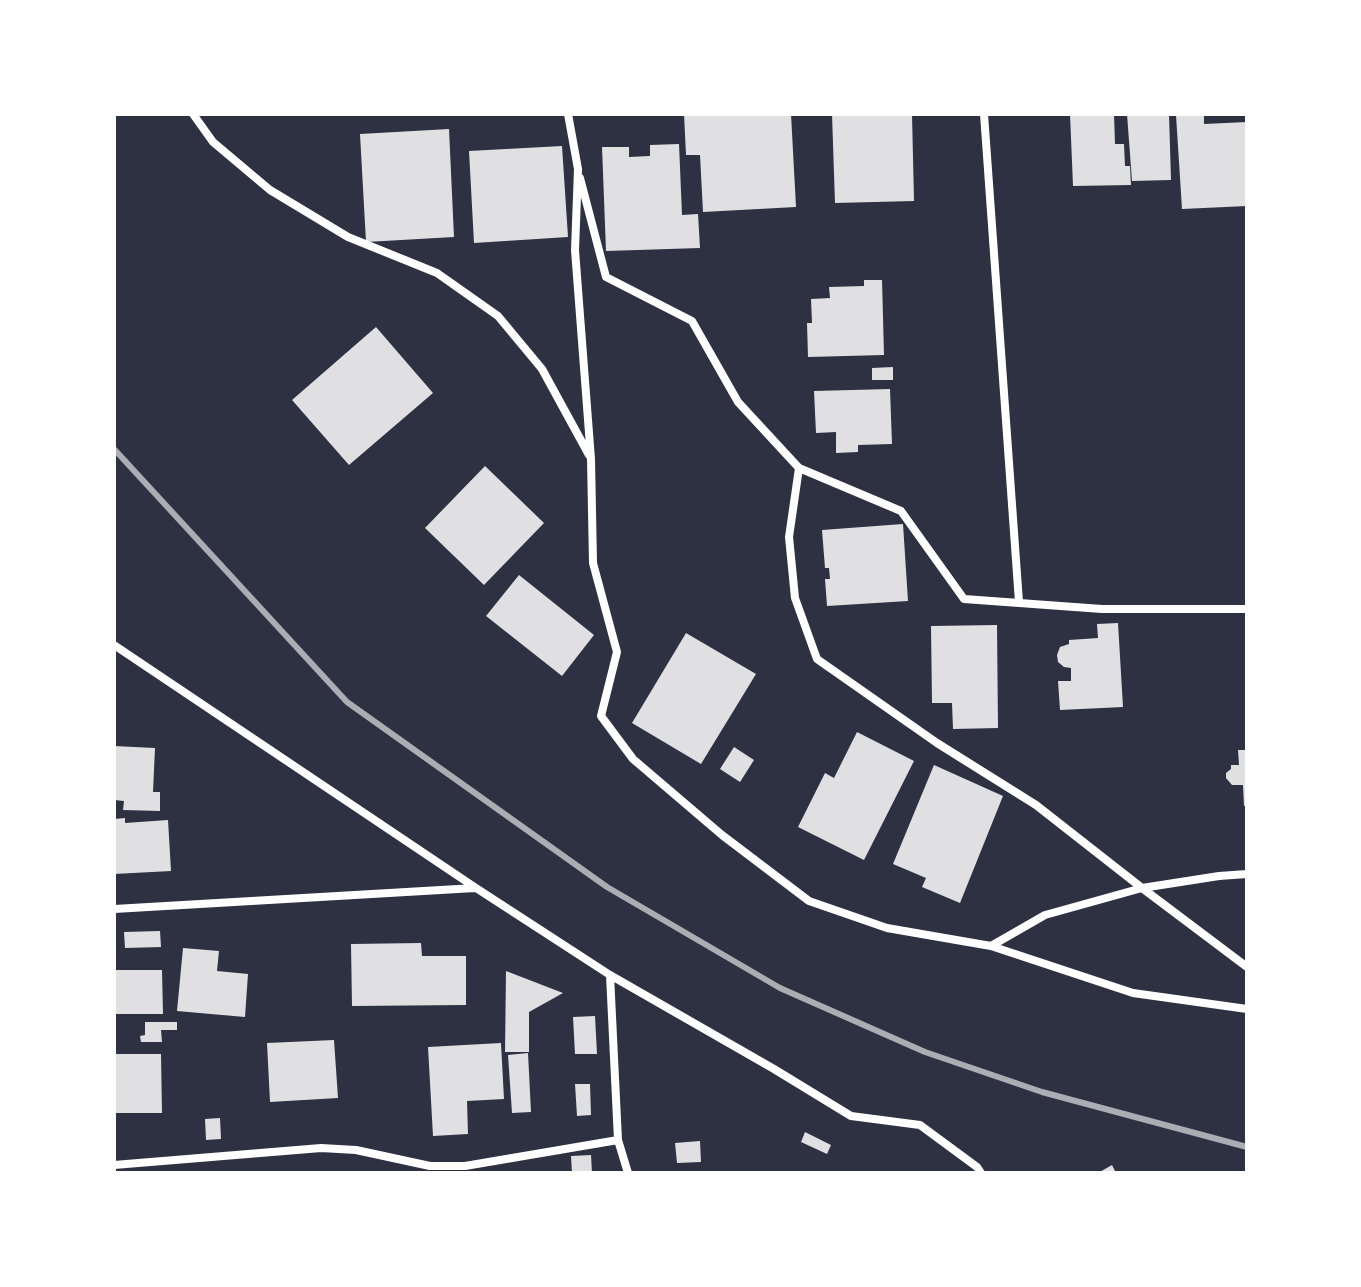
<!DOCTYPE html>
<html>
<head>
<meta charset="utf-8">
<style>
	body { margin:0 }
	#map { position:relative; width:1361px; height:1287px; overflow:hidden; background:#2d3142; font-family:"DejaVu Sans",sans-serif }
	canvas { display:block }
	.frame { position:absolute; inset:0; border:116px solid #fff; pointer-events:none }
</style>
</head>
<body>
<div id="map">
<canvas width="1361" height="1287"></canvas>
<div class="frame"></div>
</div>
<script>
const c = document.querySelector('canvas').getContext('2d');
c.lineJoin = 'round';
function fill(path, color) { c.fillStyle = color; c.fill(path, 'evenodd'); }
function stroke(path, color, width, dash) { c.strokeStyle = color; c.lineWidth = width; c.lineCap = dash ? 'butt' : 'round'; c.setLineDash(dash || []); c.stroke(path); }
fill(new Path2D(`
	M684 114H791L796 207 703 212 700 155H686Z
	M832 114H912L914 201 835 203Z
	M1070 114H1114L1115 144H1124L1125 166H1130L1131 185 1073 186Z
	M1127 114H1169L1171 180 1132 181Z
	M1204 114V124L1247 122V206L1182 209 1176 115Z
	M449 129 454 237 366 242 360 134Z
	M679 144 682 215 698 214 700 248 606 251 602 147H629V157L650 156V145Z
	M562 146 568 237 474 243 469 151Z
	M864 280H882L884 355 808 357 807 323H812L811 299 830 298 829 287 864 286Z
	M376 327 433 393 349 465 292 400Z
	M893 367V380H872V368Z
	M890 389 892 444 858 445V452L836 453V432L816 433 814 391Z
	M485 466 544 523 484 585 425 528Z
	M903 524 908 601 827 606 825 579H830L829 568H825L822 530Z
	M519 575 594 635 562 676 486 616Z
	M1118 623 1123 707 1060 710 1058 681H1071V668L1064 667 1058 662 1057 655 1060 647 1069 644V640L1098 638 1097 624Z
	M997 625 998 728 953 729 952 703H932L931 626Z
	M686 633 756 674 701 764 632 723Z
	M857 732 914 761 864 860 798 827 825 773 834 778Z
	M114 746 155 748 153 792H160V811L123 810 124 801 114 800Z
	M734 747 754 760 740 782 720 769Z
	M1238 750H1247V806H1244L1243 785H1232L1226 778V773L1231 769V765H1239Z
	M934 765 1003 796 960 903 922 887 926 878 893 864Z
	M125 818V823L168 820 171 871 114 874V819Z
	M160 931 161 947 125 948 124 932Z
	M421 943 422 956H466V1005L352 1006 351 944Z
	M183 948 219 951 217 971 248 974 245 1017 177 1011Z
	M114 970H162L163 1014H114Z
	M506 971 563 993 529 1012V1052H505Z
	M595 1016 597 1054H575L573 1017Z
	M145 1022H177V1030H161L162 1042H141L140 1036 145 1035Z
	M334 1040 338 1098 270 1102 267 1043Z
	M501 1043 504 1099 467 1101 468 1134 433 1136 428 1047Z
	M528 1053 531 1112 512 1113 508 1055Z
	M114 1054H161L162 1113H114Z
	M575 1084H590L591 1115 577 1116Z
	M220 1118 221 1139 206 1140 205 1119Z
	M805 1132 831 1145 827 1154 801 1142Z
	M700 1141 701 1162 677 1163 675 1143Z
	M591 1155 592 1173H572L571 1156Z
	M1112 1165 1116 1173H1098Z`), '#e0e0e3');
stroke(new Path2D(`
	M193 114 213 142 270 190 348 237 437 273 498 316 542 369 589 455
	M568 114 578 169 575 250 591 459 593 563 617 652 601 716 633 759 722 835 809 901 887 928 991 946 1133 993 1247 1009
	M984 114 1019 602
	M580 178 606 277 692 321 738 402 799 468 901 511 964 599 1102 609H1247
	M799 468 789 537 795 598 817 659 937 743 1036 805 1142 888 1247 967
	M114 645 476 888 610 975 774 1069 851 1116 920 1125 977 1167 981 1173
	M114 909 475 888
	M991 946 1045 915 1142 888 1219 876 1247 874
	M610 975 618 1140 628 1173
	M114 1165 321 1148 356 1150 430 1166H465L618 1140`), '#fff', 8);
stroke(new Path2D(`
	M114 449 347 702 607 887 780 988 925 1052 1042 1092 1247 1147`), '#abadb3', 6);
</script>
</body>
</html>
